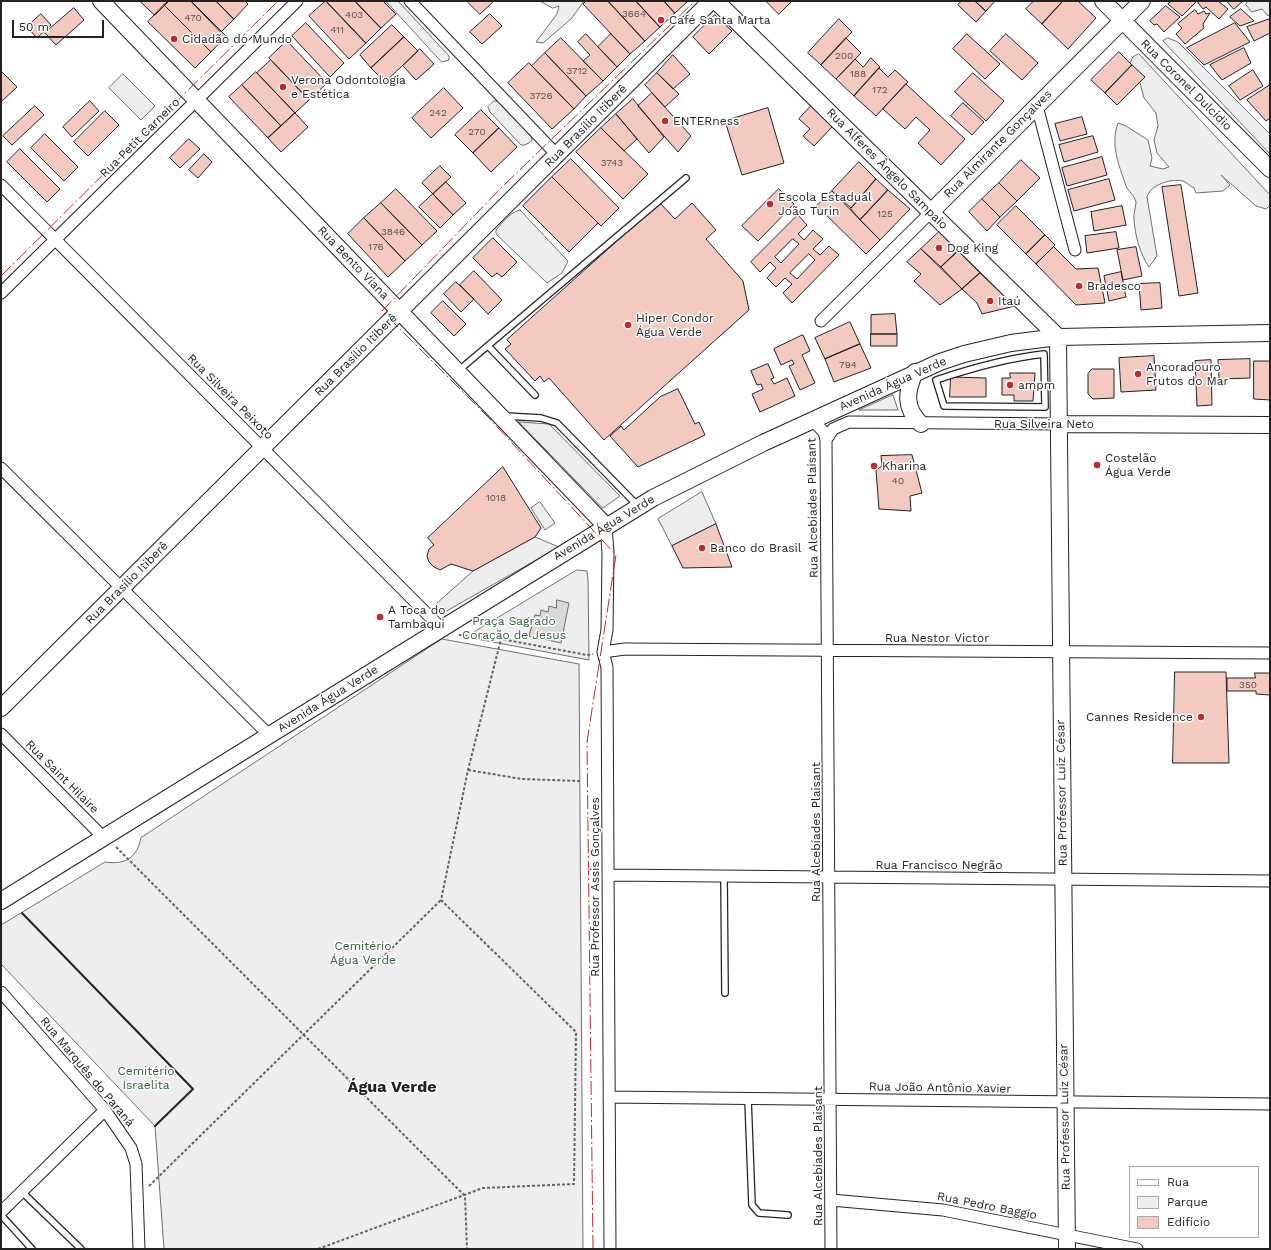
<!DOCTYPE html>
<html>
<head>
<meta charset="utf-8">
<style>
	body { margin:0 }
	#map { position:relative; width:1271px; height:1250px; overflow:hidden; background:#fff; font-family:"Work Sans",sans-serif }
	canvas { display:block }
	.frame { position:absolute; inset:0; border:2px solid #222; pointer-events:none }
	.legend { position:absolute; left:1129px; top:1166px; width:130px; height:72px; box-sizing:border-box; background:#fff; border:1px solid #a7a7a7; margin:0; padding:5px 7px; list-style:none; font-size:12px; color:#222 }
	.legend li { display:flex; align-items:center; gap:8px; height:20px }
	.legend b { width:20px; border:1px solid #a7a7a7 }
	.scale { position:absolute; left:12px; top:20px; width:92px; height:18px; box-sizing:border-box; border:2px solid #222; border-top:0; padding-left:5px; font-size:12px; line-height:14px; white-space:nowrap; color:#222; -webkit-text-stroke:3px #fff; paint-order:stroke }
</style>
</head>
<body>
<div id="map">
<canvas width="1271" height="1250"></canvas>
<div class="frame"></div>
<ul class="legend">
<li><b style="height:5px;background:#fff"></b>Rua</li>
<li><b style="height:11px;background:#eee"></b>Parque</li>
<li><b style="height:11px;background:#f3c9c0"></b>Edifício</li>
</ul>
<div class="scale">50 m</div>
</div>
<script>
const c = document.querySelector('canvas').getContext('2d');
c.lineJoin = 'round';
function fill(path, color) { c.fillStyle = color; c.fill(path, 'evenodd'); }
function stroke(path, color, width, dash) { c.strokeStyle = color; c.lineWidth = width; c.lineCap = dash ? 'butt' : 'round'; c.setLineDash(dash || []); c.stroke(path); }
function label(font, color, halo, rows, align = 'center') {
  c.font = font + ' "Work Sans",sans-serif'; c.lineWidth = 3; c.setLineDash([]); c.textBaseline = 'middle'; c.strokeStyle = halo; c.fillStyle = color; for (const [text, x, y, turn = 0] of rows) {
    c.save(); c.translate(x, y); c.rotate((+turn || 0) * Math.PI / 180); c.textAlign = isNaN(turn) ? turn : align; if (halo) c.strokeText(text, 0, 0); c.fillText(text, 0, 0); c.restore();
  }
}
const green = new Path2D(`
	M386 1H398L449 56V60L442 62Z
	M540 1H584L571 19 543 43 536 42 557 14 559 6 553 8Z
	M1248 1H1270V15L1268 16 1262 9 1252 12 1246 5Z
	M1168 38 1178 42 1270 134V154L1163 41Z
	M1139 54 1270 195V205L1266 209 1256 206 1221 175 1230 185 1223 191 1196 193 1194 188C1190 186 1186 182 1183 181 1171 178 1150 185 1147 197L1157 256 1149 267C1140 254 1135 235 1134 220 1133 214 1136 207 1136 202 1135 196 1128 191 1126 186 1119 165 1110 145 1118 123L1126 126 1148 140 1152 158 1150 166 1163 169 1169 167 1157 153 1154 140 1158 126 1156 113 1144 98 1140 83 1129 65 1133 57Z
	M494 101H498L531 134 532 141 525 145H521L490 112 488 107Z
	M520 210 568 261 562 273 547 283 496 234V230C503 222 510 212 520 210Z
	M893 395 898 410H859Z
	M519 422 549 424 620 496 603 508Z
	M577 570 587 571 588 579 589 660 466 637ZM556 608 529 636 535 615 540 616Z
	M442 639 579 664 583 1249H164L155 1126 1 964V925L105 862C125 865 137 858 141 838Z`);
fill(green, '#eee');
stroke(green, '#6f6f6f', 1);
const parking = new Path2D(`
	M123 74 155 106 141 120 109 88Z
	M702 492 716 524 672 546 658 519Z
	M540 502 555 523 545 530 531 508Z
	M535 537 559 547 443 613 436 604 473 571Z`);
fill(parking, '#ededed');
stroke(parking, '#6f6f6f', 1);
const water = new Path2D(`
	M557 600 569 603 561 643 529 636 535 615 540 616 541 610 548 612 549 606 556 608Z`);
fill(water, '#d9d9d9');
stroke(water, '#6f6f6f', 1);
const building = new Path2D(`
	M140 1H169L155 15Z
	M169 1H191L226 36 211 52 164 5Z
	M191 1H216L234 19 221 32Z
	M216 1H245L248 4 234 19Z
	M326 1 366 43 349 59 309 16Z
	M326 1H355L381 28 366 43Z
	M355 1H383L396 14 381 28Z
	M467 1H494L480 14Z
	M587 1H608L645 41 630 54 583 4Z
	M608 1H636L660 27 645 41Z
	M636 1H664L675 13 660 27Z
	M664 1H688L675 13Z
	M766 1H792L779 14Z
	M962 1H975L986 11 976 22 958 5Z
	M975 1H995L986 11Z
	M1034 1H1063L1042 24 1026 9Z
	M1063 1H1078L1096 18 1068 49 1042 24Z
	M1172 1H1197L1182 16 1168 4Z
	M1201 1H1218L1228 9 1219 19 1206 7 1203 9 1198 3Z
	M1227 1H1243L1234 9Z
	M164 5 211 52 195 68 148 22Z
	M1166 6 1180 17 1164 32 1157 24 1154 25 1150 21Z
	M74 8 84 20 56 45 45 33Z
	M1241 9 1254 21 1240 26 1230 17Z
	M1195 10 1198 14 1204 11 1206 14 1210 13 1203 24 1204 28 1185 44 1176 34 1182 28 1178 24Z
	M41 14 51 25 37 38 27 27Z
	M490 14 502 26 482 44 470 32Z
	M715 15 732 31 709 54 693 37Z
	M839 19 852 32 821 65 808 53Z
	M1270 19V33L1254 41 1247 27Z
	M306 23 344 63 330 77 292 36Z
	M1235 23 1250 42 1204 65 1187 48Z
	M392 25 404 37 371 68 360 55Z
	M586 34 617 67 603 81 583 61 590 55 578 42Z
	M611 34 630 54 617 67 598 47Z
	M967 34 1000 64 985 79 953 49Z
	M1006 34 1038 63 1022 80 990 51Z
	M404 37 418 51 385 82 371 68Z
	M561 38 603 81 586 96 545 53Z
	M846 38 861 53 836 79 821 65Z
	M287 41 327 83 309 100 269 58Z
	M1244 48 1251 63 1222 80 1210 65Z
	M420 49 434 64 416 80 403 66Z
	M1119 52 1132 65 1105 93 1091 80Z
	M545 53 586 96 574 109 532 66Z
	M673 55 690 74 673 89 657 73Z
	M871 58 880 67 854 96 836 79 855 59 863 67Z
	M271 60 309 100 295 113 257 73Z
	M529 63 574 109 552 129 508 83Z
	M1132 65 1145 77 1117 105 1105 93Z
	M879 68 888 77 895 70 908 82 876 116 854 96Z
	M1253 70 1263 86 1240 100 1229 86Z
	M2 72 17 87 1 102V73Z
	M256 72 295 113 281 126 242 85Z
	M657 73 679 94 665 107 645 85Z
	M973 73 1004 101 986 121 955 92Z
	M906 84 965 139 941 165 918 143 930 130 916 117 905 129 883 109Z
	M242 85 281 126 268 138 229 97Z
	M1270 85V118L1266 121 1247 100Z
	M444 88 463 108 431 138 412 118Z
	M652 93 691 136 678 152 638 106Z
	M633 99 664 137 649 153 616 114Z
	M90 101 99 111 72 137 63 127Z
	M963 103 984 122 972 135 951 116Z
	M35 106 44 115 12 145 3 136Z
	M811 106 833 126 814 146 803 136 810 129 799 119Z
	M768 108 784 163 742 175 725 121Z
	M481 110 499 128 473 153 455 135Z
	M105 111 119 125 88 156 74 142Z
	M295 113 308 127 281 152 268 138Z
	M616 114 637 139 624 151 601 128Z
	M1082 117 1087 134 1060 141 1055 124Z
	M499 128 517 147 491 172 473 153Z
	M601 128 648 174 623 199 576 152Z
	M45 134 78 167 64 181 31 148Z
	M1093 136 1098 152 1064 162 1059 145Z
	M189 139 200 149 180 168 170 158Z
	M20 149 60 189 47 202 7 162Z
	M204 154 212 162 198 178 189 170Z
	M1102 157 1107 175 1067 186 1062 168Z
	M571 159 619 208 601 226 552 177Z
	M1021 160 1040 178 1017 201 999 183Z
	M859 162 876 179 851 208 832 191Z
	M440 166 451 177 433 194 422 183Z
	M552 177 598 223 569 252 523 206Z
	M876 179 888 190 860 220 851 209Z
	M1109 179 1115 200 1074 211 1068 190Z
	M446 182 466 203 453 215 433 194Z
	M999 183 1017 201 1000 217 982 199Z
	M1181 185 1198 293 1179 296 1162 187Z
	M396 189 437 231 422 245 381 203Z
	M779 189 794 204 758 241 742 226Z
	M888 190 910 209 880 240 860 220Z
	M832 191 880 240 866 254 817 206Z
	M433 194 453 215 440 228 419 207Z
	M982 199 1000 217 987 231 969 212Z
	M381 203 422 245 405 261 364 218Z
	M660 203 675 219 692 203 716 230 706 239 743 281 749 310 604 440 549 378 544 382 540 376 535 381 505 349 511 344 507 340Z
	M1016 206 1045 235 1026 254 997 225Z
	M1122 206 1126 225 1094 231 1091 212Z
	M798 215 807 225 798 234 804 240 813 230 823 239 813 249 820 255 829 246 839 255 792 303 783 293 792 284 785 278 776 287 767 278 776 268 770 262 760 272 751 262ZM793 239 799 244 781 263 775 257ZM809 254 815 260 797 279 790 273Z
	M364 218 405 261 388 277 348 234Z
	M939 232 958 251 941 267 921 249Z
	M1116 232 1119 248 1087 253 1085 236Z
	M1045 235 1055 245 1036 264 1026 254Z
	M493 238 517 262 502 277 497 273 492 277 473 258Z
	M1054 247 1076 269 1098 268 1105 303 1076 305 1036 264Z
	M1136 247 1142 276 1123 280 1117 250Z
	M921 249 962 289 940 305 914 281 921 274 907 262Z
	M958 251 980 273 962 289 941 267Z
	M474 271 502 300 488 314 460 285Z
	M1121 272 1126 297 1109 301 1104 276Z
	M980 273 1015 306 982 314 977 303 962 289Z
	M456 282 474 299 461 312 444 294Z
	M1160 283 1162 308 1141 310 1139 284Z
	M443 301 466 324 454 336 431 313Z
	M895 314 897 334H871V315Z
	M850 322 860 344 825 359 815 338Z
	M871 334H897V346H871Z
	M803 335 810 351 802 355 815 383 800 390 789 366 794 364 792 360 781 365 774 349Z
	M860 344 871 368 834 382 825 359Z
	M1154 356 1156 390 1121 392 1119 358Z
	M1250 359V378L1219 379 1218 360Z
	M1211 360 1212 405 1197 406 1195 361Z
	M1254 361H1270V400L1254 399Z
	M768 364 774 378 771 379 774 384 787 378 795 396 760 412 752 394 763 389 761 384 757 385 751 371Z
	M1092 369H1114V398L1093 399 1088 394V374Z
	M1010 373H1035L1033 401H1014V395H1002V378H1010Z
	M951 377 986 378V397H950Z
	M678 389 695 424 699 422 705 435 638 467 610 436 621 426 624 430 660 397Z
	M912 455 922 493 910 496 911 511 879 509 876 470 882 466 881 456Z
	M503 467 541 528 535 537 473 571 451 564 440 570 434 567 429 562 427 556 429 549 434 545 428 538Z
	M716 524 732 567 683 568 672 546Z
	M1175 672H1226L1229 763H1173Z
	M1255 673H1270V695L1256 694V691H1227V678H1255Z`);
fill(building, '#f3c9c0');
stroke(building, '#222', 1);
const lane = new Path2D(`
	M488 346 535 395
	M1044 354 1045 407 944 406 936 380C972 368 1007 358 1044 354Z
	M458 371 686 178
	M505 416 541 418 557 423 638 506
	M724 876 725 993
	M748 1099 752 1205 759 1213 788 1215
	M22 1192 81 1249
	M1 1215 32 1249`);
const street = new Path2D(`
	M410 1 557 155
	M1037 106 1075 250
	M1 185 441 628
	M1 293 297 1
	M821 321 931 212
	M812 420 824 432 826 440 831 1249
	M826 440 833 429 849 422 1059 424
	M1 468 269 735
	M606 526 608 553 607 630 603 652 607 667 610 1249
	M603 652 625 649 1270 653
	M1 734 104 838
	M608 875 1270 881
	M1 992 105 1110 131 1148 136 1164 139 1249
	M609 1097 1270 1104
	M831 1200 943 1210 1137 1249
	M1 1212 105 1110`);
const secondary = new Path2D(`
	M101 1 606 526
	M716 1 1058 337 1067 1249
	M1103 1 1270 169
	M931 212 1142 1
	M915 372C906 392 904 408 921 424
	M1059 424 1270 425
	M1 708 711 1
	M1 901 653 498 763 443 940 362 964 354 1011 343 1058 337 1270 333`);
stroke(lane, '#222', 8);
stroke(street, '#222', 13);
stroke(secondary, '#222', 18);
stroke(new Path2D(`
	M459 635 501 639 587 655 593 654
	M468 770 522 779 580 781
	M116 847 465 1196 467 1249
	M149 1186 441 900
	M318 1249 483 1188 574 1184 576 1032 441 900 468 770 501 639`), '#646464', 2, [3, 2]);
stroke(lane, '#fff', 5.5);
stroke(street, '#fff', 11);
stroke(secondary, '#fff', 16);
stroke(new Path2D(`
	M22 913 193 1089 155 1126`), '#222', 2);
stroke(new Path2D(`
	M1 276 278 1
	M593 1249 587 742 616 555 486 415 382 311 503 186 695 1`), '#c62828', 1, [14, 3, 2, 3]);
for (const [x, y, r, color] of [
	[661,20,4,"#c62828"],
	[174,39,4,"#c62828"],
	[283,87,4,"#c62828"],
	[665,121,4,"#c62828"],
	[770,204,4,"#c62828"],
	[939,248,4,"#c62828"],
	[1079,286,4,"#c62828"],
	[990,301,4,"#c62828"],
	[628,325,4,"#c62828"],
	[1138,374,4,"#c62828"],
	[1010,385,4,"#c62828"],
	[1097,465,4,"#c62828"],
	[874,466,4,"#c62828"],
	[702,548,4,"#c62828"],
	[380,617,4,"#c62828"],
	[1201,717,4,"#c62828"]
]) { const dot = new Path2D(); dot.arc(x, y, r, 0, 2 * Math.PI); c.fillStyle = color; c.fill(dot); stroke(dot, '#fff', 1.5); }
label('10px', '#564c4a', null, [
	["3664",634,14],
	["403",354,15],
	["470",193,18],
	["411",337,30],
	["200",844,56],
	["3712",577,71],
	["188",858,74],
	["172",880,90],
	["3726",541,96],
	["242",438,113],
	["270",477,132],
	["3743",612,163],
	["125",885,214],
	["3846",393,232],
	["176",376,247],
	["794",848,365],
	["40",898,481],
	["1018",496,498],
	["350",1248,685]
]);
label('12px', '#222', '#fff', [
	["Café Santa Marta",669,20],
	["Cidadão do Mundo",182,39],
	["Verona Odontologia",291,80],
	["e Estética",291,94],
	["ENTERness",673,121],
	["Escola Estadual",778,197],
	["João Turin",778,211],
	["Dog King",947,248],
	["Bradesco",1087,286],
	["Itaú",998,301],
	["Hiper Condor",636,318],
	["Água Verde",636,332],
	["Ancoradouro",1146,367],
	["Frutos do Mar",1146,381],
	["ampm",1018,385],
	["Costelão",1105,458],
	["Água Verde",1105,472],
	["Kharina",882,466],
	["Banco do Brasil",710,548],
	["A Toca do",388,610],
	["Tambaqui",388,624],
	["Cannes Residence",1193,717,"right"]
], 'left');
label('12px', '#222', '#fff', [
	["Rua Coronel Dulcídio",1186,85,45],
	["Rua Brasílio Itiberê",586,126,-45],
	["Rua Petit Carneiro",140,138,-45],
	["Rua Almirante Gonçalves",998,144,-45],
	["Rua Alferes Ângelo Sampaio",887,169,45],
	["Rua Bento Viana",353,263,46],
	["Rua Brasílio Itiberê",356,355,-45],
	["Avenida Água Verde",893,384,-24],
	["Rua Silveira Peixoto",230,397,45],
	["Rua Silveira Neto",1044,424],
	["Rua Alcebíades Plaisant",813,508,-91],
	["Avenida Água Verde",604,528,-31],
	["Rua Brasílio Itiberê",127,583,-45],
	["Rua Nestor Victor",937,638],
	["Avenida Água Verde",328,699,-32],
	["Rua Saint Hilaire",62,777,45],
	["Rua Professor Luiz César",1062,793,-91],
	["Rua Alcebíades Plaisant",816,832,-90],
	["Rua Francisco Negrão",939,865],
	["Rua Professor Assis Gonçalves",595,887,-90],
	["Rua Marquês do Paraná",87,1072,50],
	["Rua João Antônio Xavier",940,1088,1],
	["Rua Professor Luiz César",1065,1117,-91],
	["Rua Alcebíades Plaisant",818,1156,-90],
	["Rua Pedro Baggio",987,1206,11]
]);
label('12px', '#2f5e38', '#fff', [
	["Praça Sagrado",514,621],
	["Coração de Jesus",514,635],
	["Cemitério",363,946],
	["Água Verde",363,960],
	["Cemitério",146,1071],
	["Israelita",146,1085]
]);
label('bold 16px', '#222', '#fff', [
	["Água Verde",392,1087]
]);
</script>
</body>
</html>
